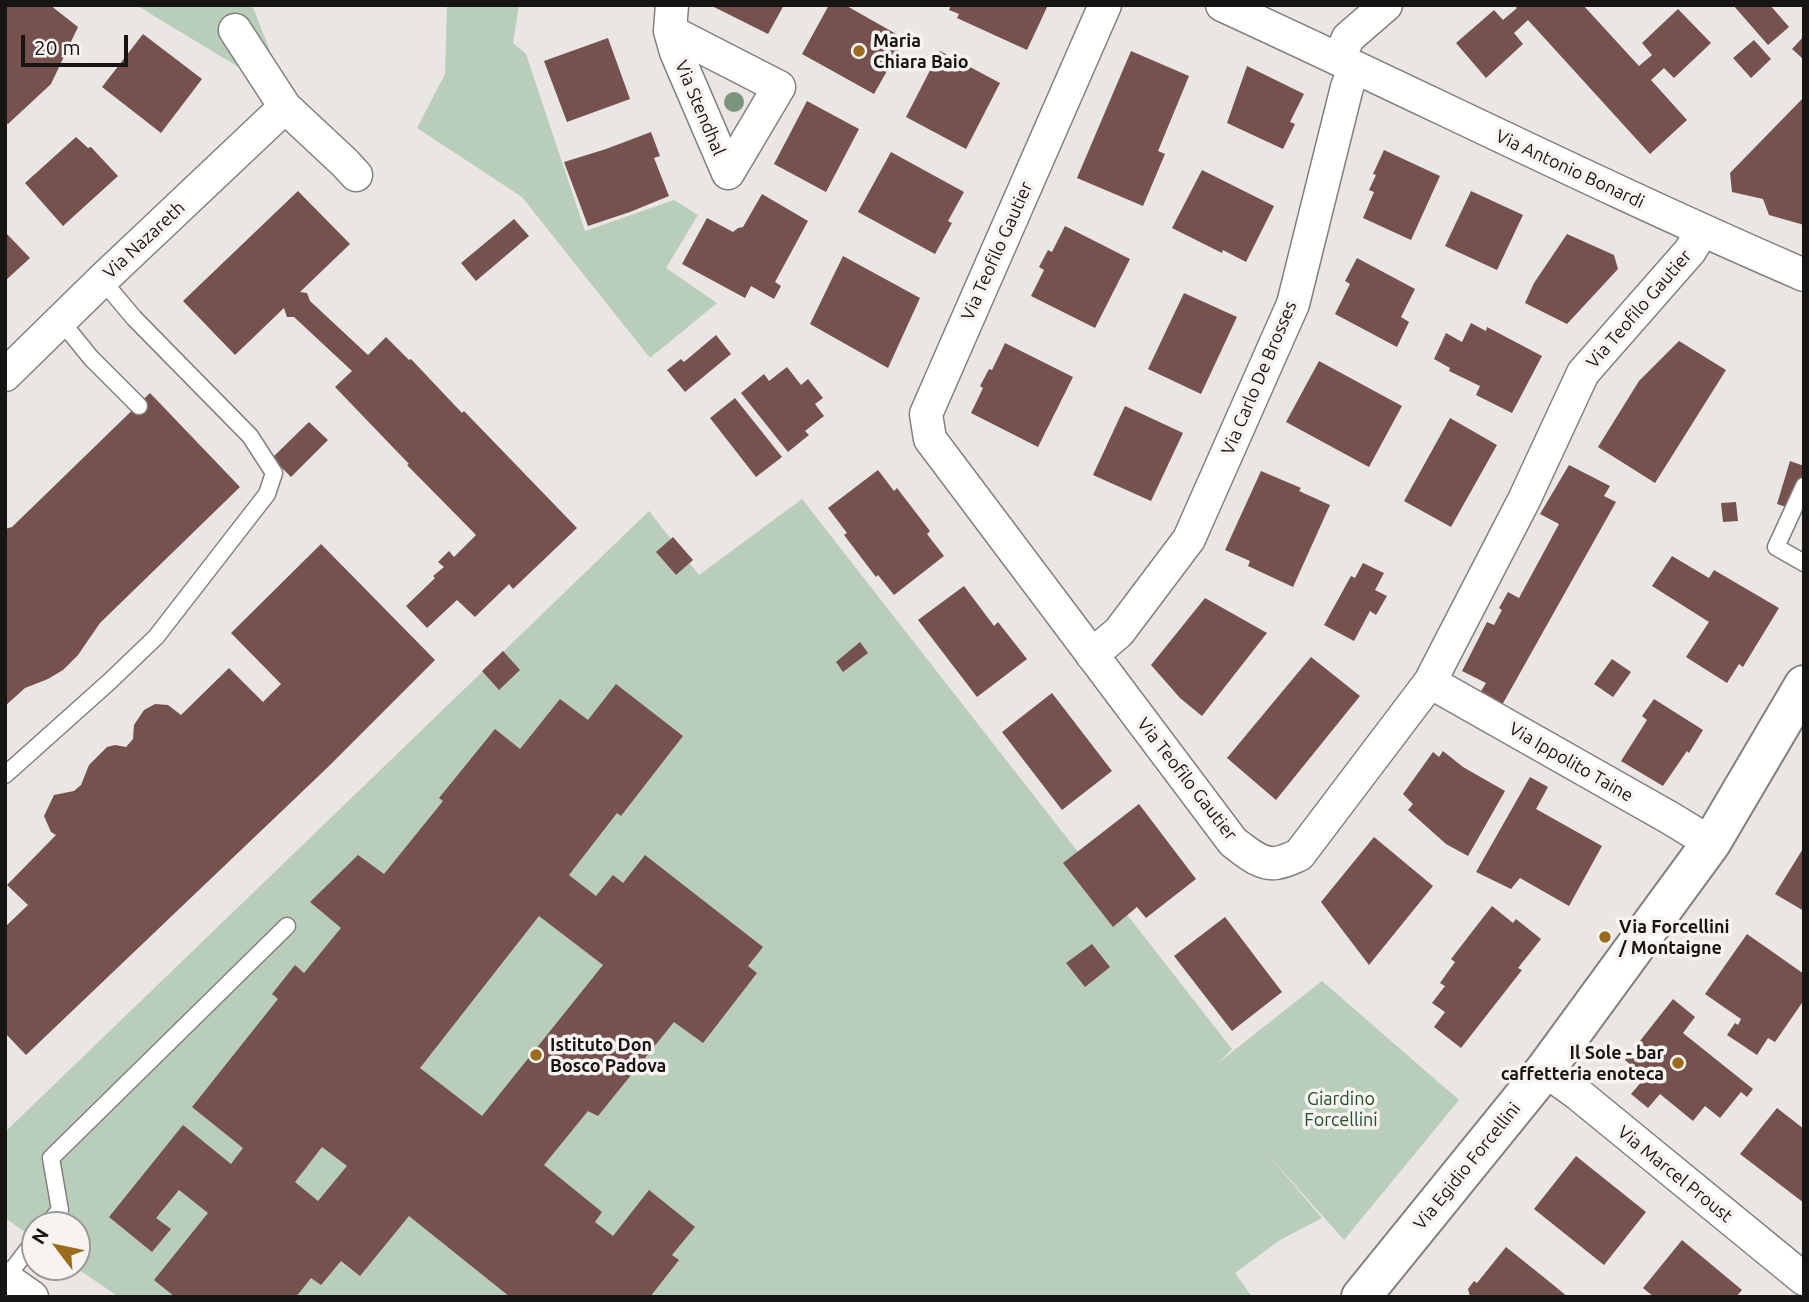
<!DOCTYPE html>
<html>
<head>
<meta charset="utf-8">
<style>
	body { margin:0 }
	#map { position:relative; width:1809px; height:1302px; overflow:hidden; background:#e9e6e3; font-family:Ubuntu,sans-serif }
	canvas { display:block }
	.frame { position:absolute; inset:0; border:7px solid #161514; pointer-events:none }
	.north { position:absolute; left:21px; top:1211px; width:70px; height:70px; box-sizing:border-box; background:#f6f3f0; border:2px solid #9c9a98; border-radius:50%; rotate:302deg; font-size:19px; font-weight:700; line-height:28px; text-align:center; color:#161514 }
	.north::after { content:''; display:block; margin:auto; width:24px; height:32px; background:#9b6c1e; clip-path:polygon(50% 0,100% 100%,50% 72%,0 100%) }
	.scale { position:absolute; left:21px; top:35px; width:107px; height:32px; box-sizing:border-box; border:4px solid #161514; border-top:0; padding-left:9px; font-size:21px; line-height:24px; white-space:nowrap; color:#161514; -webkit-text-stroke:5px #f6f3f0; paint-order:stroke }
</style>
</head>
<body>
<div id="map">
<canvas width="1809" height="1302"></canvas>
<div class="frame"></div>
<div class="north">N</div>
<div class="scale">20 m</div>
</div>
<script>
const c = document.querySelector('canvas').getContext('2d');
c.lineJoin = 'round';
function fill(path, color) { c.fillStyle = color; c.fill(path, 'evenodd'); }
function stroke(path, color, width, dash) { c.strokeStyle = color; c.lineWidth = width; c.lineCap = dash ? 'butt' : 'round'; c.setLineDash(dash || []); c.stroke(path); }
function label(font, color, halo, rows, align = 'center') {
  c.font = font + ' Ubuntu,sans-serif'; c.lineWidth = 7; c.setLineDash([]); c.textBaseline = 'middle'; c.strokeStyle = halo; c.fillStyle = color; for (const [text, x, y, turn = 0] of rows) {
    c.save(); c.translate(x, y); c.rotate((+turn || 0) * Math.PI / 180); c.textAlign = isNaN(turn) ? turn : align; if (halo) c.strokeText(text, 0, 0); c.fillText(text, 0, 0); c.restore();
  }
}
fill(new Path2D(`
	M136 5H252L270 51 250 74Z
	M447 5H519L513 43 526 54 585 231 674 200 698 215 666 268 717 303 650 358 522 197 417 128 445 74Z
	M802 499 1232 1049 1218 1063 1322 981 1459 1100 1344 1240 1263 1149 1322 1218 1280 1240 1235 1273 1252 1297H119L75 1267H77V1225H35V1239L5 1218V1132L649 511 699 575Z`), '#b9cdbb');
fill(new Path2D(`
	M5 5H50L78 27 51 84 8 124 5 122Z
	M710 5H784L768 34Z
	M829 5H845L905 39 874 94 802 54Z
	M951 5H1048L1027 50 957 18 959 14 949 10Z
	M1514 5H1583L1639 66 1652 55 1642 43 1678 9 1711 43 1674 78 1664 68 1651 80 1687 120 1650 154 1528 20 1514 33 1523 44 1486 78 1456 43 1494 10 1503 20 1517 8Z
	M1733 5H1770L1789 27 1768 45Z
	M143 34 202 79 161 133 102 87Z
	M1804 36V57L1802 58 1792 49Z
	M608 38 630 99 567 122 544 61Z
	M1754 40 1771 59 1751 78 1733 58Z
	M940 51 1000 83 966 149 906 117Z
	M1131 51 1189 76 1158 151 1165 154 1143 206 1077 178Z
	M1247 66 1304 94 1290 122 1295 124 1283 149 1227 123Z
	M1804 97V225L1769 215 1763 199 1732 192 1730 173Z
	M807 101 859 129 826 192 774 164Z
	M651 132 660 156 654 158 669 196 630 212 588 226 564 162 606 149Z
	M76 137 88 148 91 147 118 176 63 226 25 183Z
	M1384 150 1440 176 1411 240 1363 218 1374 192 1369 190 1376 175 1373 174Z
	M891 152 964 192 948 221 952 223 935 254 858 212Z
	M1202 170 1274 206 1246 262 1223 250 1222 253 1172 228Z
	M298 191 350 244 300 292 307 293 310 301 368 355 386 337 409 360 411 359 462 413 464 411 577 528 513 589 509 584 475 617 457 600 427 628 406 606 435 578 433 576 444 567 438 562 449 551 454 557 476 535 407 465 409 464 335 387 352 371 294 317H287L284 308 235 355 183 301Z
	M1471 191 1523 215 1497 270 1445 246Z
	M762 194 808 221 775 282 781 286 774 299 751 286 745 298 682 264 707 218 733 232 738 228 743 227Z
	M514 219 529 236 476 281 461 263Z
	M1065 226 1130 259 1095 328 1031 296 1044 270 1039 267 1048 250 1052 252Z
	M5 232 30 258 5 281Z
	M1567 234 1614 255 1618 269 1567 324 1525 303 1534 283Z
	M843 256 920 298 888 368 810 324Z
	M1357 258 1415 289 1401 317 1409 322 1397 347 1335 314 1350 284 1345 281Z
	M1184 293 1237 317 1201 394 1148 369Z
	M1471 323 1486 331 1487 327 1542 356 1512 413 1476 395 1480 386 1449 371 1450 368 1434 359 1446 333 1462 342Z
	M716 335 731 354 685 392 667 370 681 359 684 362Z
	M1679 341 1726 370 1655 483 1598 447 1639 381Z
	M1005 343 1073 377 1038 447 971 413 983 388 980 386 989 369 992 370Z
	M1319 361 1402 406 1369 467 1286 422Z
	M787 367 801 385 808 379 823 398 815 404 824 416 805 431 809 435 788 452 741 393 764 374 769 381Z
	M150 393 240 487 100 623 78 655 63 670 48 679 25 688 5 706V529L12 527Z
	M735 398 782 457 756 477 710 418Z
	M1125 406 1183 433 1151 501 1093 475Z
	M1450 418 1497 445 1451 527 1404 501Z
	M309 422 328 440 291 477 272 458Z
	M1790 461 1804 466V513L1777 504Z
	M1569 465 1610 486 1604 496 1616 502 1502 705 1480 693 1486 683 1462 671 1487 622 1494 625 1502 610 1499 608 1508 592 1519 598 1559 524 1540 514Z
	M878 470 894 491 897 488 930 531 927 534 944 556 894 595 878 575 876 577 844 535 847 533 828 508Z
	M1261 471 1301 488 1299 491 1330 505 1293 587 1248 566 1250 561 1225 550Z
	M1736 502 1738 521 1723 522 1721 503Z
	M673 537 693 560 676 575 656 552Z
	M321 544 435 660 327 768 26 1055 5 1033V927L28 905 7 885 56 835 51 832 44 816 54 795 74 791 81 785 89 765 107 747 115 745 126 747 133 739 134 725 144 710 155 704 168 705 181 715 229 668 263 702 281 684 231 633Z
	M1672 556 1709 578 1714 570 1779 608 1743 667 1739 664 1727 683 1686 657 1709 622 1652 586Z
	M1363 563 1384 573 1375 590 1387 596 1376 615 1370 611 1354 641 1324 625 1351 576 1355 578Z
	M964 586 994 626 998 622 1027 659 977 697 918 620Z
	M1205 598 1267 633 1202 716 1180 698 1151 665Z
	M860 642 868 653 843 672 836 662Z
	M503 651 520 670 499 690 482 671Z
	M1311 657 1360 696 1276 800 1227 758Z
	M1612 659 1631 672 1613 697 1594 684Z
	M616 684 683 736 621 816 617 813 569 875 596 896 613 875 623 883 645 855 763 947 748 966 757 973 703 1043 674 1022 598 1116 588 1111 544 1165 602 1212 595 1222 613 1236 649 1190 695 1227 672 1255 679 1260 650 1297H510L409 1216 360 1276 341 1261 321 1285 311 1278 296 1297H175L154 1280 208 1213 179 1190 156 1218 171 1229 152 1252 109 1217 183 1125 231 1164 243 1148 192 1107 278 999 272 994 295 965 304 973 341 928 310 902 358 855 384 874 443 801 439 798 495 729 520 749 560 699 588 720ZM539 916 603 965 482 1116 420 1068ZM322 1147 347 1166 318 1201 295 1182Z
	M1052 693 1112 771 1062 810 1002 732Z
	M1654 699 1703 730 1689 753 1687 751 1663 786 1621 761 1647 720 1642 716Z
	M1443 751 1463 767 1505 791 1468 856 1446 844 1408 810 1413 804 1403 794 1433 752 1439 757Z
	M1530 777 1548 787 1536 809 1602 846 1569 906 1520 878 1511 889 1476 872Z
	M1139 804 1196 879 1146 918 1137 907 1113 927 1063 863Z
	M1374 837 1433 886 1369 965 1321 902Z
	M1804 847V911L1775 894Z
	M1492 906 1513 923 1516 919 1541 939 1518 968 1522 970 1461 1048 1434 1027 1445 1012 1432 1003 1445 986 1440 983 1455 962 1451 959Z
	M1225 917 1282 992 1232 1031 1174 956Z
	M1747 934 1804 974V1000L1775 1042 1768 1038 1757 1055 1727 1035 1735 1023 1738 1025 1741 1019 1705 994Z
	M1092 944 1110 967 1085 987 1066 963Z
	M1673 999 1695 1017 1683 1033 1753 1089 1747 1097 1741 1092 1720 1118 1705 1106 1693 1121 1660 1094 1648 1108 1631 1094 1643 1080V1075L1625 1060Z
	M1777 1108 1804 1129V1203L1740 1154Z
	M1576 1156 1646 1212 1604 1265 1534 1209Z
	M1682 1240 1742 1290 1736 1297H1654L1643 1288Z
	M1506 1247 1541 1275 1568 1297H1470L1468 1289 1474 1281 1477 1283Z`), '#76524f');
const service = new Path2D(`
	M61 321 91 358 139 406
	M1804 486 1776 547 1804 563
	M5 775 109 682 156 637 267 494 274 473 250 436 134 318 102 280
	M47 1225 60 1210 51 1158 287 926
	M6 1278 35 1240`);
const minor = new Path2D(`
	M1105 5 926 414 930 439 1233 842C1245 851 1260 865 1276 863 1284 862 1292 858 1299 855L1430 682 1524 500 1583 373 1690 251 1702 231
	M1222 5C1416 94 1607 190 1804 275
	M235 30 285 107
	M670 31 779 87 728 173 676 52 670 31 672 5
	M1339 59 1348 38 1386 5
	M5 375 102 280 285 107 345 163 356 175
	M1092 655 1119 632 1189 539 1293 304 1347 87 1355 67
	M1430 682 1670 818 1711 843
	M1545 1070 1578 1094 1804 1279
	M5 1278 32 1297`);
const tertiary = new Path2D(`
	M1361 1297 1545 1070 1711 843 1804 685`);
stroke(service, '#83807e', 19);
stroke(minor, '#83807e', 35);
stroke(tertiary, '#83807e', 42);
stroke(service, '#fff', 16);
stroke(minor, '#fff', 32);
stroke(tertiary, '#fff', 38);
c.fillStyle = '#7c937e';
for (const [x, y] of [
	[734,102]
]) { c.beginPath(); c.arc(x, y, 10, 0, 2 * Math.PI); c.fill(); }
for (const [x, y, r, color] of [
	[859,51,7,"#9b6c1e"],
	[1605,937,7,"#9b6c1e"],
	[536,1055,7,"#9b6c1e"],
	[1678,1063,7,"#9b6c1e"]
]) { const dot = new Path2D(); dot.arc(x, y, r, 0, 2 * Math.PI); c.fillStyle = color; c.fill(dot); stroke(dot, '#f6f3f0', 2.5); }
label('bold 18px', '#161514', '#f6f3f0', [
	["Maria",873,41],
	["Chiara Baio",873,62],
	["Via Forcellini",1619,927],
	["/ Montaigne",1619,948],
	["Istituto Don",550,1045],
	["Bosco Padova",550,1066],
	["Il Sole - bar",1664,1053,"right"],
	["caffetteria enoteca",1664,1074,"right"]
], 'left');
label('18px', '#161514', '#f6f3f0', [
	["Via Stendhal",700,108,67],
	["Via Antonio Bonardi",1570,169,25],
	["Via Nazareth",144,240,-43],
	["Via Teofilo Gautier",997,251,-66],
	["Via Teofilo Gautier",1639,309,-49],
	["Via Carlo De Brosses",1259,378,-67],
	["Via Ippolito Taine",1571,762,30],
	["Via Teofilo Gautier",1187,779,52],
	["Via Egidio Forcellini",1467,1166,-51],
	["Via Marcel Proust",1675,1174,39]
]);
label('18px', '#224f2b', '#f6f3f0', [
	["Giardino",1341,1099],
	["Forcellini",1341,1120]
]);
</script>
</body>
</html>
